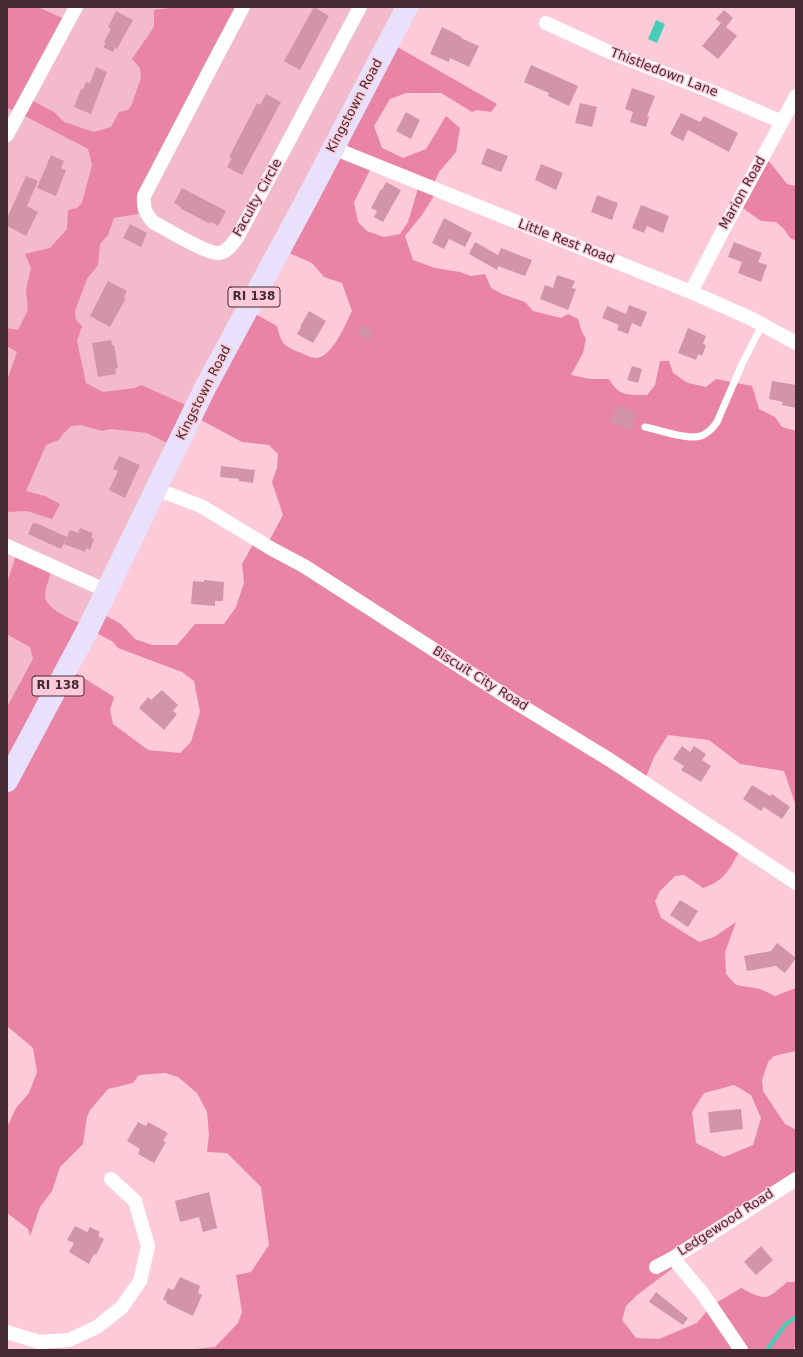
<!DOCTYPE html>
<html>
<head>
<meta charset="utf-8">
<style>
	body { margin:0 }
	#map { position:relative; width:803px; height:1357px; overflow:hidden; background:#fdcad8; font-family:"DejaVu Sans",sans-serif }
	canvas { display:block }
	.frame { position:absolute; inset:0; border:8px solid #442b33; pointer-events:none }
</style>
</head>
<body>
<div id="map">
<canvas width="803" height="1357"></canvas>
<div class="frame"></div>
</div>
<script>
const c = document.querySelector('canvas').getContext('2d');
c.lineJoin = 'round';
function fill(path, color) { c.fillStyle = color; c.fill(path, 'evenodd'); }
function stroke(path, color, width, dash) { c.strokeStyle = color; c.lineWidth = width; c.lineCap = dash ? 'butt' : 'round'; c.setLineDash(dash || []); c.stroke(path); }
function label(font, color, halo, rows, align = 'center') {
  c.font = font + ' "DejaVu Sans",sans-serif'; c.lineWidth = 3; c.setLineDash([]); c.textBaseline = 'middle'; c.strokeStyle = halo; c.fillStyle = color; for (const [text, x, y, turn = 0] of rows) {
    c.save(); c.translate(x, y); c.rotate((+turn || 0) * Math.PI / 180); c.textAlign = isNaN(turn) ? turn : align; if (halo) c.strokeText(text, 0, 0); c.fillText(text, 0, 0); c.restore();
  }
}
fill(new Path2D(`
	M7 7H407L7 780Z`), '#f2baca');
fill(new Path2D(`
	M7 7H38L71 22 35 94 33 101 54 112 64 122 94 132 111 127 119 112 128 110 131 106 141 78 140 68 132 59 154 27V10L170 8V7H245L147 194 149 212 114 218 108 235 100 244 98 265 87 279 75 311 76 320 82 326 77 341 86 383 103 392 135 388 141 385 195 409 250 311 277 326C281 343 283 346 299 352 304 354 311 358 316 358 332 358 346 323 352 311L342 283 324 277 312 263 282 250 394 45 497 104 491 112 477 110 472 112 441 93H406L390 99 374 126 382 148 403 158 426 149 446 116 460 128 456 152 439 172 432 188 437 191 422 215 405 236 413 260 435 268 460 272 471 276 485 274 491 288 502 294 525 302 533 311 561 318 568 314 578 319 582 332 586 339 583 353 571 375 590 379H609C619 397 629 395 647 395L655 385 660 361H669L673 373 688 383 706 387 716 379 752 386 759 409 775 417 782 427 796 431V806L784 771 740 764 709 740 668 735 654 757 644 782 740 850C730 868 725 881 703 888L684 875 675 876 660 891 655 901 661 918 699 942 714 937 736 922 725 952 726 974 736 985 760 989 775 996 796 988V1051L774 1056 768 1062 762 1080 763 1091 785 1124 796 1130V1179L756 1203 677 1265 637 1295 626 1306 622 1320 636 1338 659 1339 697 1323 711 1306 741 1288C767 1301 765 1301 787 1282H796V1344L793 1350H186L215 1347 238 1323 242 1312 236 1275 251 1272 269 1245 261 1187 227 1153 207 1152 209 1135 207 1112 197 1093 178 1077 165 1073 139 1075 133 1083 108 1089 90 1110 87 1117 83 1144 60 1167 52 1191 40 1207 30 1236 28 1229 7 1213V1127L16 1108 29 1093 37 1072 33 1048 7 1026V707L33 659 30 647 8 635 7 633V583L17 552 52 568C50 576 46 586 45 595 44 610 78 622 89 627L99 612 121 624 135 639 152 645H177L195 624H224L236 607 244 583 242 564 255 541 267 545 283 515 272 482 277 468 278 454 269 445 242 442 201 420 179 449 147 433 111 429 102 431 81 425 71 426 62 435 59 440 46 445 26 491 45 496 60 504 52 519 27 511 7 512V381L17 352 7 346V328L18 330 28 310 26 290 31 268 25 254 50 248 67 229 68 210 77 208 82 203 92 165 88 149 25 116 7 108ZM373 164 419 185 408 222 400 234 384 237 367 231 358 222 354 202ZM91 630 113 642 118 648 182 672 194 681 200 712 191 742 180 753 148 750 113 724 110 710 114 697 71 670ZM734 1085 751 1095 761 1118 753 1145 724 1157 696 1143 692 1112 704 1093Z
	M764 155 787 184 796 186V241L790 238 784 229 776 222 761 221 737 204Z`), '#e984a5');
fill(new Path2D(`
	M656 20 665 24 657 43 648 39Z`), '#46cdb7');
stroke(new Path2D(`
	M767 1350 785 1325 796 1317`), '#46cdb7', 4);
fill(new Path2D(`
	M314 7 329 16 300 70 284 61Z
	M724 10 733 18 726 27 737 36 718 59 702 46 721 23 716 19Z
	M116 11 133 20 117 49 115 48 113 52 103 47 106 43 104 42 111 29 108 27Z
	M442 27 460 36 463 39 479 46 469 67 450 58 449 62 430 54Z
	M531 65 578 86 569 106 548 96 549 93 524 82Z
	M96 67 107 72 91 114 74 107 81 89H83L86 82 90 83Z
	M632 88 655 96 647 116 649 117 646 127 630 122 633 112 625 109Z
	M266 94 281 102 242 175 227 167 232 158 229 157 257 103 260 105Z
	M580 103 597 107 592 127 575 123Z
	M406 112 420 120 411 139 396 131Z
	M681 113 700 122 704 116 738 133 729 152 688 130 683 141 670 134Z
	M487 148 508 156 501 172 481 164Z
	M51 155 64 161 61 168 66 170 56 196 37 188Z
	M541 164 563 173 556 190 535 180Z
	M26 176 38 181 27 206 38 212 26 236 7 226V218Z
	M386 182 401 190 383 222 374 217 377 211 371 208 381 189 382 190Z
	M182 188 226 211 218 226 211 222 210 224 180 208 181 207 174 203Z
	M597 195 618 203 612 220 591 212Z
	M641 205 669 216 663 233 647 226 644 233 632 228Z
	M444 218 472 233 465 247 449 239 444 249 432 243Z
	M130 224 147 233 141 247 123 238Z
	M475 242 498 255 501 248 532 260 525 276 498 266 497 270 469 254Z
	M734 242 762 253 758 262 767 265 761 282 738 273 742 262 728 257Z
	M557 275 575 281 572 288 576 289 568 310 540 299 545 285 553 288Z
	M108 281 127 291 124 297 126 298 110 327 90 316Z
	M629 305 647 312 641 327 632 323 628 334 617 330 619 325 602 318 607 306 626 314Z
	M309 311 326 321 313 343 297 334 301 327H300Z
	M362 325 373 330 369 340 357 334Z
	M688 328 706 336 703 344 706 345 702 356 698 354 696 360 678 353Z
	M111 340 112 345H114L118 368 115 369 116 374 98 377 92 343Z
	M632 366 642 369 638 383 627 380Z
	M772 381 796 385V408L782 405 783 402 769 399Z
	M617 405 637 413 631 430 610 422Z
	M119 456 140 465 125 498 109 490 118 471 113 469Z
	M221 466 255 470 253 483 239 481V479L220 477Z
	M33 523 35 524 36 523 67 537 61 549 28 534Z
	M80 528 93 533 91 537 94 539 90 550 86 548 85 552 64 544 70 530 78 533Z
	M204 580 224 582 223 601H215V606L191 604 193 581 204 582Z
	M162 690 178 705 173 711 177 714 164 730 139 708 148 697 151 700Z
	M682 746 690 752 694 746 706 754 702 760 711 766 701 782 681 770 684 766 673 759Z
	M752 785 770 796 772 794 790 807 782 819 764 807 761 811 743 799Z
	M680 900 698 911 688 927 670 915Z
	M777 943 796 958 785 973 776 966 747 971 744 956 771 951Z
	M741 1109 743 1129 710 1133 708 1112Z
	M138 1122 146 1126 148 1122 168 1133 163 1141 166 1142 154 1163 138 1154 140 1149 127 1141Z
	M209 1192 217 1228 203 1232 199 1217 180 1222 175 1201Z
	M75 1226 87 1232 90 1227 100 1232 98 1236 104 1239 96 1255 94 1254 89 1264 69 1252 74 1243 67 1240Z
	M761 1246 773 1260 756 1275 744 1262Z
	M180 1277 200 1286 198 1293 202 1295 193 1316 166 1303 167 1301 163 1300 168 1288 172 1290 174 1289Z
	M656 1292 688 1318 683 1325 649 1302Z`), '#d195a7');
stroke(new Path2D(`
	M645 427C660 430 686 440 701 436 708 433 713 428 717 422L742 364 762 325`), '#fff', 7);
stroke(new Path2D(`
	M243 7 216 58 144 196C143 209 145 212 153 222 164 228 207 254 218 253 226 253 232 244 237 238L360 7
	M546 23 605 50 715 93 782 122
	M7 135 76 7
	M333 148 691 292 750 318 796 343
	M691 292 722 232 796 96
	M156 489 201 506 272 549 304 566 515 702 610 760 796 883
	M7 546 107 591
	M673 1258 703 1294 741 1350
	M656 1267 673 1258 796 1179
	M7 1332 39 1342 69 1340 97 1327 122 1307 140 1281 148 1246 135 1201 111 1179`), '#fff', 14);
stroke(new Path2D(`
	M7 781 89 627 205 388 309 195 407 7`), '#e9e0fb', 22);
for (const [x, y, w] of [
	[254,297,52],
	[58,686,52]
]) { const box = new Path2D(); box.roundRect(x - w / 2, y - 10, w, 20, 3); c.fillStyle = '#fdcad8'; c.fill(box); stroke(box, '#442b33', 1); }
label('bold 12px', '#442b33', null, [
	["RI 138",254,297],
	["RI 138",58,686]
]);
label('13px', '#442b33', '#fdcad8', [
	["Thistledown Lane",664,73,21],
	["Kingstown Road",355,106,-62],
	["Marion Road",743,193,-61],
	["Faculty Circle",258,198,-61],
	["Little Rest Road",566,242,21],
	["Kingstown Road",204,393,-63],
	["Biscuit City Road",480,679,32],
	["Ledgewood Road",726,1223,-33]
]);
</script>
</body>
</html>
